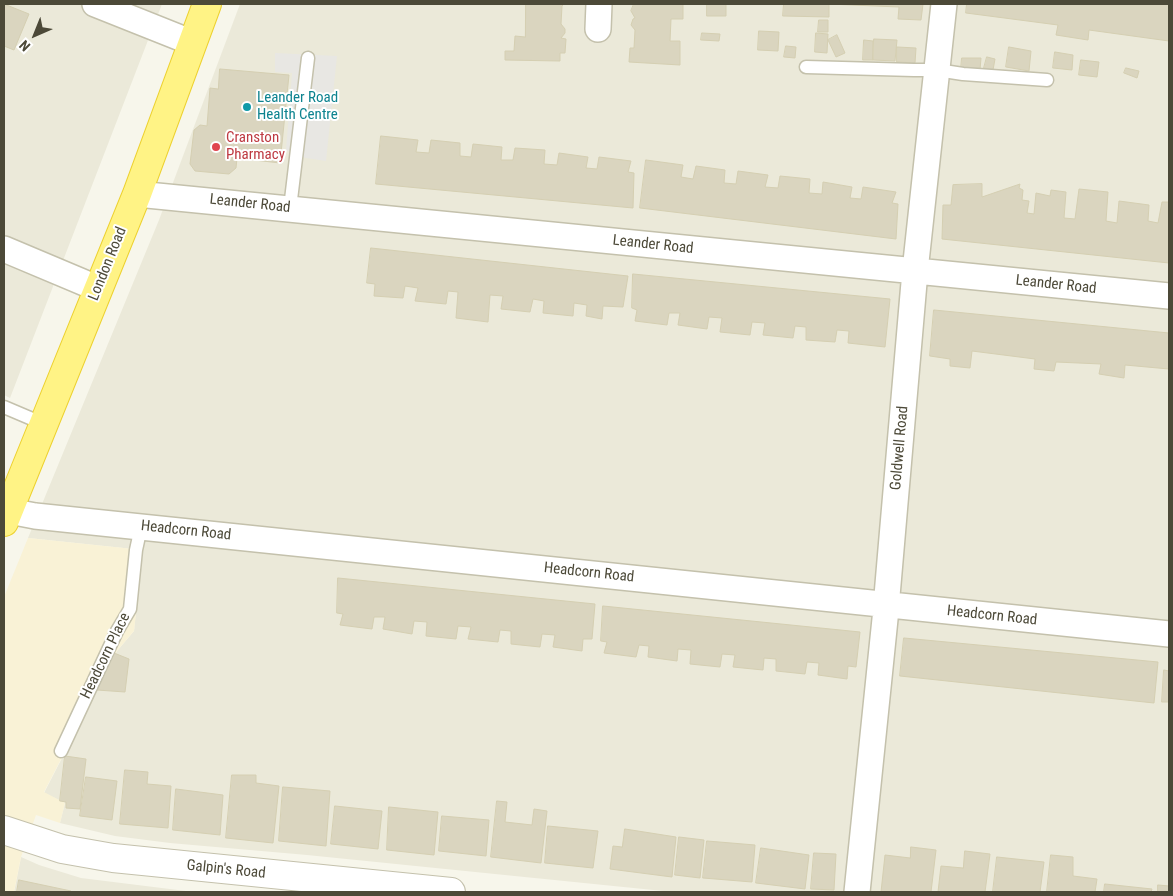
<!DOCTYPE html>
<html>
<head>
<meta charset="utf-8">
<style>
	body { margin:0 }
	#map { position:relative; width:1173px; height:896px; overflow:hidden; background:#f7f6eb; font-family:"Roboto Condensed",sans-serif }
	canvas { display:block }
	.frame { position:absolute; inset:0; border:5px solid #4c4938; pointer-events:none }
	.north { position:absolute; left:10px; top:10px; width:50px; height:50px; -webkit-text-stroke:4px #fff; paint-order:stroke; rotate:224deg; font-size:14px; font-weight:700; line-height:20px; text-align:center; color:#4c4938 }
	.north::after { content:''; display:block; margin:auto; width:18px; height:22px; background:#4c4938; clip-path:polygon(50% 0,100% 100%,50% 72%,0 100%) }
</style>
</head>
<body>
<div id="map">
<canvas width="1173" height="896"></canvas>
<div class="frame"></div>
<div class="north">N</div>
</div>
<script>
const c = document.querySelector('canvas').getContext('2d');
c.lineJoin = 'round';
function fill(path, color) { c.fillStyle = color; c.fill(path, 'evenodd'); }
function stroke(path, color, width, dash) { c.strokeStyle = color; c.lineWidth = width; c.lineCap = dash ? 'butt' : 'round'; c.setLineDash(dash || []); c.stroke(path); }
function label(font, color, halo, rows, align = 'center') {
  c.font = font + ' "Roboto Condensed",sans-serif'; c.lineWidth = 4; c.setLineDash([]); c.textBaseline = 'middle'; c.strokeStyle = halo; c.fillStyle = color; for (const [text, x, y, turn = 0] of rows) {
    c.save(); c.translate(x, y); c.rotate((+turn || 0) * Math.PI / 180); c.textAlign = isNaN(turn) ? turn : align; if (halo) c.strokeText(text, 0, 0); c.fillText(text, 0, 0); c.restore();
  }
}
fill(new Path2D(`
	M4 4H162L10 398 4 395Z
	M240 4H1169V892H673L307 855 170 843 115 836 60 823 65 803 44 793 117 651 134 631 142 550 28 538 159 220Z
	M21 857 39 865 81 878 194 892H14Z`), '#ebe9d9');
fill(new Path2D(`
	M28 538 143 550 134 631 117 651 44 792 65 803 60 823 36 815 21 857 14 892H4V597Z`), '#f9f2d6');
fill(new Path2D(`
	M275 53 337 56 326 161 306 158 286 150 292 73 275 72Z`), '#e8e7e3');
const building = new Path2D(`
	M4 4 29 14 14 50 4 46Z
	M526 4H564L562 6 561 24 565 29V33L561 38 566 39 565 53H560V61L505 60V51H514L515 36 525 37Z
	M634 4H683V19H671L670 41H680V65L629 62 630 48H634L635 30 631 25 633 19 635 18 631 11Z
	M707 4H726V16H707Z
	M784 4H923L921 20 898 19 899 7 829 4V17L783 16Z
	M967 4H1169V41L1089 30 1088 40 1056 35 1058 25 966 13Z
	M819 20H828V32H818Z
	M759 31 779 32 778 51 758 50Z
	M702 33 720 34 719 41 701 40Z
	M816 33 828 34 827 53 815 52Z
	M837 35 845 53 836 57 828 40Z
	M874 39 897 40 895 61 873 60Z
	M864 40 873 41V60H863Z
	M786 46 796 47 795 58 784 57Z
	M897 47 916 48 915 63 897 62Z
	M1009 47 1031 51 1029 71 1006 67Z
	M1055 52 1073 55 1072 70 1053 68Z
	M987 57 995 59 993 70 984 68Z
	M962 58H981L980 70 961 69Z
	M1081 60 1099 62 1097 77 1079 75Z
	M1126 68 1139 71 1137 78 1124 73Z
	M220 69 289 75 280 163 237 158 236 168 229 174 195 171 190 164 194 130 200 125 207 126 210 88 218 89Z
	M381 136 418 140 416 152 429 153 431 140 460 143V156L471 157 473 144 502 147 501 160H513L515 148 545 150 544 164 557 165 559 153 588 157 586 168 597 169 599 157 631 161 628 172 634 173 633 208 376 184Z
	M646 160 683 165 681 177 693 179 696 166 725 170 724 183 736 184 738 171 768 175 765 187 778 188 780 176 810 179 809 193 822 194 823 182 852 187 850 198 861 199 863 187 896 192 892 203 898 204 896 239 640 208Z
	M982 184V197L1020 184 1019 188 1023 190 1022 200 1029 201 1027 213 1034 214 1036 193 1050 196 1051 190 1066 192 1064 218 1075 219 1079 189 1108 192 1106 221 1117 223 1119 201 1149 205 1148 221 1158 223 1162 202H1169V263L942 239 943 205H951L953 185Z
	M371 248 628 276 623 307 603 306 602 319 586 316 587 305 574 303 573 316 543 313 544 301 533 299 530 312 501 309 503 296 490 295 488 322 456 318 458 292 448 291 446 304 415 301 418 288 405 286 403 298 374 296 375 284 367 283Z
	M633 274 890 299 885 347 848 343 849 331 837 330 835 342 806 340V327L795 326 793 338 763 335 765 323 752 322 750 335 720 332 722 318 709 317 707 329 678 325 680 313H669L667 325 635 321 637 310 632 308Z
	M934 310 1169 333V369L1125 365 1124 378 1099 374 1101 364 1056 362 1054 371 1034 369 1035 359 972 351 970 368 950 366V359L930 356Z
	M338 578 595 604 592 639H583L582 651 553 647 555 635 542 634 540 647 511 644V631L500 630 498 642 468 639 471 627 458 626 456 639 426 636 427 622 414 621 412 634 383 629 385 617H374L372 629 340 625 343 614 337 613Z
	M603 606 860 632 856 667 848 666 847 679 818 675 819 663 807 662 805 674 776 671V659L764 658 763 670 733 667 735 655 722 654 720 667 690 664 691 650 678 649 677 661 648 657 649 646 639 645 636 657 604 653 607 642 601 641Z
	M904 638 1158 662 1154 703 900 676Z
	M114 653 129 659 125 692 97 690Z
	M1164 670 1169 671V702H1162Z
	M65 756 86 759 80 809 66 808V802L60 801Z
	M125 770 148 772 147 784 171 786 168 828 120 824Z
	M232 775H256V783L279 786 273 843 226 838Z
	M86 777 117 781 112 820 80 816Z
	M283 787 330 791 326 846 279 841Z
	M176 789 223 795 220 835 173 830Z
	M497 801 507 802 505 822 532 825 534 809 547 811 541 863 491 857Z
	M335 806 382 811 378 849 331 844Z
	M389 807 438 812 434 855 387 850Z
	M442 816 489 820 486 856 439 851Z
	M548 826 598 831 593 868 545 863Z
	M625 829 676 837 672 877 610 869 613 846 622 847Z
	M679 837 704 840 700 878 675 875Z
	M707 841 755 845 752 882 703 878Z
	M911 847 936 850 931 892H881L885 855 910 858Z
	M761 848 809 855 805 889 756 883Z
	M965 851 990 854 985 892H938L941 866 963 868Z
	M814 853 836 854 834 890 811 889Z
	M1051 855 1073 857V876L1097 879 1095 892H1047Z
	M997 857 1044 862 1040 892H993Z
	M19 880 71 891V892H17Z
	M1105 884 1152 889 1151 892H1104Z
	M1158 885 1169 886V892H1158Z`);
fill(building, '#dad5bf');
stroke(building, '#d5cfb2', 1);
const service = new Path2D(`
	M806 67 914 70H937L963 74 1047 80
	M290 208 308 58
	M4 407 44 424
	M61 751 117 631 130 609 136 550 141 527`);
const minor = new Path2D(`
	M95 4 193 43
	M598 29 599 4
	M137 194 1169 296
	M4 249 99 289
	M9 511 35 516 1169 634
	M857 892 885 619 915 271 944 4`);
const tertiary = new Path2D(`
	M4 830 62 849 113 858 451 892`);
const trunk = new Path2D(`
	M4 522 137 194 207 4`);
stroke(service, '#c4c1ac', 15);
stroke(minor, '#c4c1ac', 28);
stroke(tertiary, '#c4c1ac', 30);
stroke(trunk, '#edd12f', 30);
stroke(service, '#fff', 12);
stroke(minor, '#fff', 25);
stroke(tertiary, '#fff', 28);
stroke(trunk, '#fff385', 28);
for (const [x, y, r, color] of [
	[247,107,5,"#0f9aa8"],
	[216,147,5,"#e0444e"]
]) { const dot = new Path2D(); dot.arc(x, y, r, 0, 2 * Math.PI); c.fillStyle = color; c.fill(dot); stroke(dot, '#fff', 2); }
label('15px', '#0d838f', '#fff', [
	["Leander Road",257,98],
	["Health Centre",257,115]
], 'left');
label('15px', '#be3a42', '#fff', [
	["Cranston",226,138],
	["Pharmacy",226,155]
], 'left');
label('15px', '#4c4938', '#fff', [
	["Leander Road",250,204,6],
	["Leander Road",653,245,6],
	["London Road",108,264,-68],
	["Leander Road",1056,285,6],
	["Goldwell Road",900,448,-85],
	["Headcorn Road",186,531,6],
	["Headcorn Road",589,573,6],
	["Headcorn Road",992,616,6],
	["Headcorn Place",106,656,-64],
	["Galpin's Road",226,870,6]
]);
</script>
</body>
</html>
